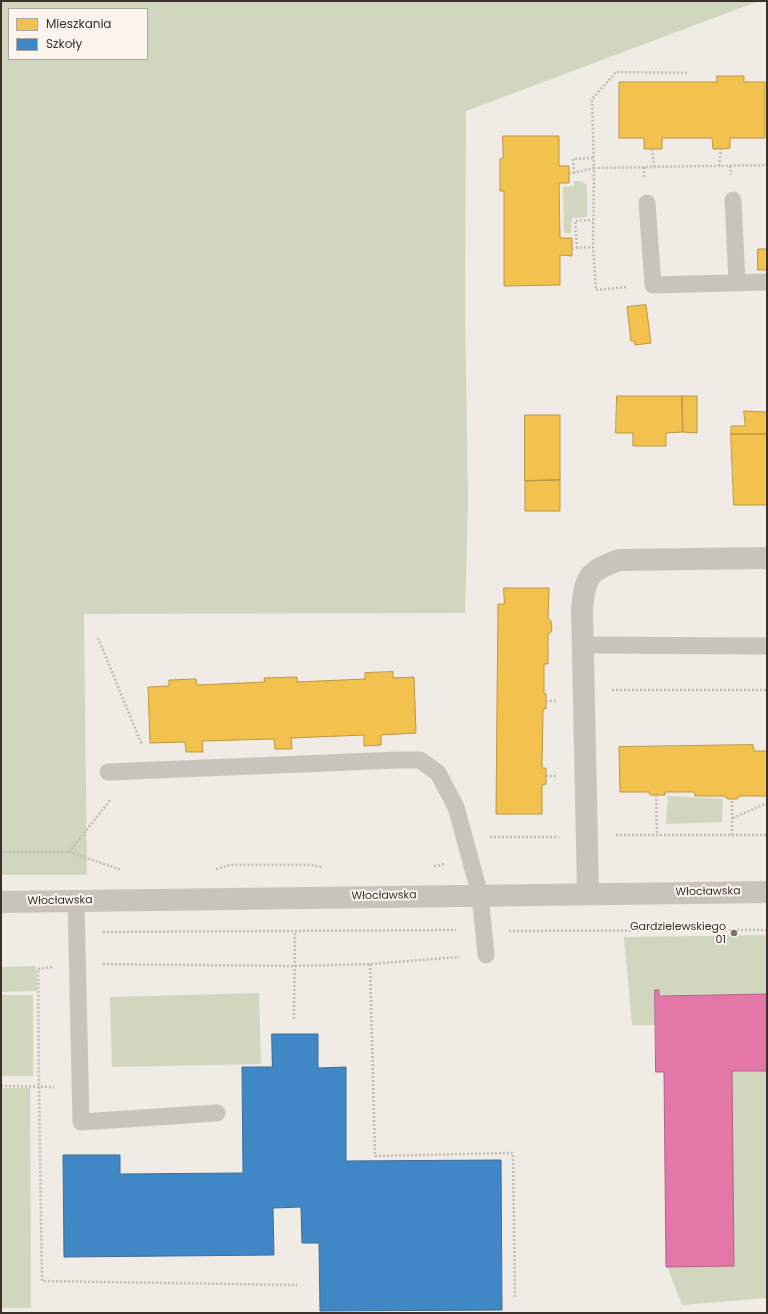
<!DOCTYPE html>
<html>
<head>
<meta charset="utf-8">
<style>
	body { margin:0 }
	#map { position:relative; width:768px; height:1314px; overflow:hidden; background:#f0ebe5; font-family:Poppins,sans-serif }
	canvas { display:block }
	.frame { position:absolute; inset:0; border:2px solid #3b302b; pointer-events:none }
	.legend { position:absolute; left:8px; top:8px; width:140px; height:52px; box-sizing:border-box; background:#fbf5ee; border:1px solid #aea6a0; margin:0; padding:5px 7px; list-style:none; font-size:12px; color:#3b302b }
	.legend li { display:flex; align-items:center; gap:8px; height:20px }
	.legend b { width:20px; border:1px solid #aea6a0 }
</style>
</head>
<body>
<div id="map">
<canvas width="768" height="1314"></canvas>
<div class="frame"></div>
<ul class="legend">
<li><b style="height:11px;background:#f2c14e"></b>Mieszkania</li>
<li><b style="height:11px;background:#3f88c5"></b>Szkoły</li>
</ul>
</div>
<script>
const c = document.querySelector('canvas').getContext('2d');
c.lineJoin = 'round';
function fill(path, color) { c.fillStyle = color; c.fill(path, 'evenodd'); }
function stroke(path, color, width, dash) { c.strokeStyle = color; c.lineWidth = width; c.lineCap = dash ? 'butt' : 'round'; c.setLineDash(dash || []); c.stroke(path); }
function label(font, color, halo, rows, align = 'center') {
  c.font = font + ' Poppins,sans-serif'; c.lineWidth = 4; c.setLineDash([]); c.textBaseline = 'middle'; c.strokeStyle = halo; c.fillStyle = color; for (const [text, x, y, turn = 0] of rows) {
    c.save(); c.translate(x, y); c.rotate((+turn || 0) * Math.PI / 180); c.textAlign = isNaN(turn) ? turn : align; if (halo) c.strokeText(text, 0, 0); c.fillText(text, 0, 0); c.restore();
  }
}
fill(new Path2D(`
	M1 1H759L466 111 465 308 468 503 465 613 84 614 87 875H1ZM9 9H147V59H9Z
	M574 181H581L587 185V217L572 218 571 233H564L563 187 574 186Z
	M668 796 723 799 722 822 666 824Z
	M767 935V994L657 995V1025H632L624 937Z
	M36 966 37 991 1 992V967Z
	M259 993 261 1064 112 1067 110 997Z
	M1 995H33V1076H1Z
	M767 1068V1298L682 1305 667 1266 731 1069Z
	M1 1088H30L31 1308H1Z`), '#d1d6bf');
const homes = new Path2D(`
	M717 76H744V82H765V138H730V148L721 149H713L712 138H662V149H644V138H619V82H717Z
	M503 136H559V166H569V183H559L560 238H572V256L560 255V285L504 286V191H500V159L503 158Z
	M758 249H767V270H758Z
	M646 305 651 343 635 345 634 341H631L627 307Z
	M617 396H682L683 432 666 433V446H633V433H616Z
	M682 396H697V433L683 432Z
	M744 411 767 412V434H731V426H745Z
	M525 415H560V480L525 481Z
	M731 434H767V505H734Z
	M560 480V511H525V481Z
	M504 588H549L548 618 551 621 552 631 548 634V664H544V693L546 694V709H543L542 768H546V784L542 785V814H496L498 604H504Z
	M393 672V678L414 677 416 733 381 735V745L364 746V735L291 738 292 749H275L274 739 202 741 203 752H186L185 742 150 743 148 687 169 686V680L196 679 197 685 265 682 264 678 297 677V682L365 679V673Z
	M753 745 754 751H767V796H740L737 799H728L724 796H695L694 792H665V795H650L649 792H620L619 747Z`);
fill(homes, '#f2c14e');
stroke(homes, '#bb9644', 1);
const schools = new Path2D(`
	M272 1034H318V1068L346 1067V1161L501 1160 502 1310 320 1311 319 1243H302L301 1207 273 1208 274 1255 64 1257 63 1155H120V1174L243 1173 242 1067H272Z`);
fill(schools, '#3f88c5');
stroke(schools, '#3e6e97', 1);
const health = new Path2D(`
	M655 990H659V996L767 994V1071H732L734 1266 666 1267 664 1072H656Z`);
fill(health, '#e377a8');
stroke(health, '#b16282', 1);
stroke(new Path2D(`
	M652 149 654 166
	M719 166 721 149
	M730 166 731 175
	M644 167V177
	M574 173 573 159 593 158
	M569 174 594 168 592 99 616 72 689 73
	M572 248 593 247
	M577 248 575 221 593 220
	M626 287 596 290 593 247 594 168 767 165
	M98 638 142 745
	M612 690H767
	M546 701H556
	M546 776H556
	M656 795 657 835
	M733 818 767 803
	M616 835H767
	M732 835V799
	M490 837H559
	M1 852H69L122 870
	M69 852 111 799
	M434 866 445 864
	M216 869 230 865H311L322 867
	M509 931 767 930
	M103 932 456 930
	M103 964 294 966 370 964 460 957
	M370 964 375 1156 513 1153 515 1298
	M52 967 38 969 39 1087 42 1281 297 1285
	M294 1019 295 931
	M1 1086 54 1087`), '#c2bbb6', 2.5, [2, 2]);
stroke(new Path2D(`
	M733 200 737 282
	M647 203 653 285 767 282
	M583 645 767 646
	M108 772 397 760H420L438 773 456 807 480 895 486 955
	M76 901 81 1122 217 1113`), '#c9c3be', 17);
stroke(new Path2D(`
	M588 893 582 608C586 576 587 572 619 560L767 558
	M1 902 767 892`), '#c9c3be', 22);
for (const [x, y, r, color] of [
	[734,933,4,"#7a716c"]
]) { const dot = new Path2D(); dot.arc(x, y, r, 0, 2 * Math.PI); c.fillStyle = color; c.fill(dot); stroke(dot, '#fbf5ee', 1.5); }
label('11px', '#3b302b', '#fbf5ee', [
	["Włocławska",708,892,-1],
	["Włocławska",384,896,-1],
	["Włocławska",60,901,-1]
]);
label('11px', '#3b302b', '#fbf5ee', [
	["Gardzielewskiego",726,927],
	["01",726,940]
], 'right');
</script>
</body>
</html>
